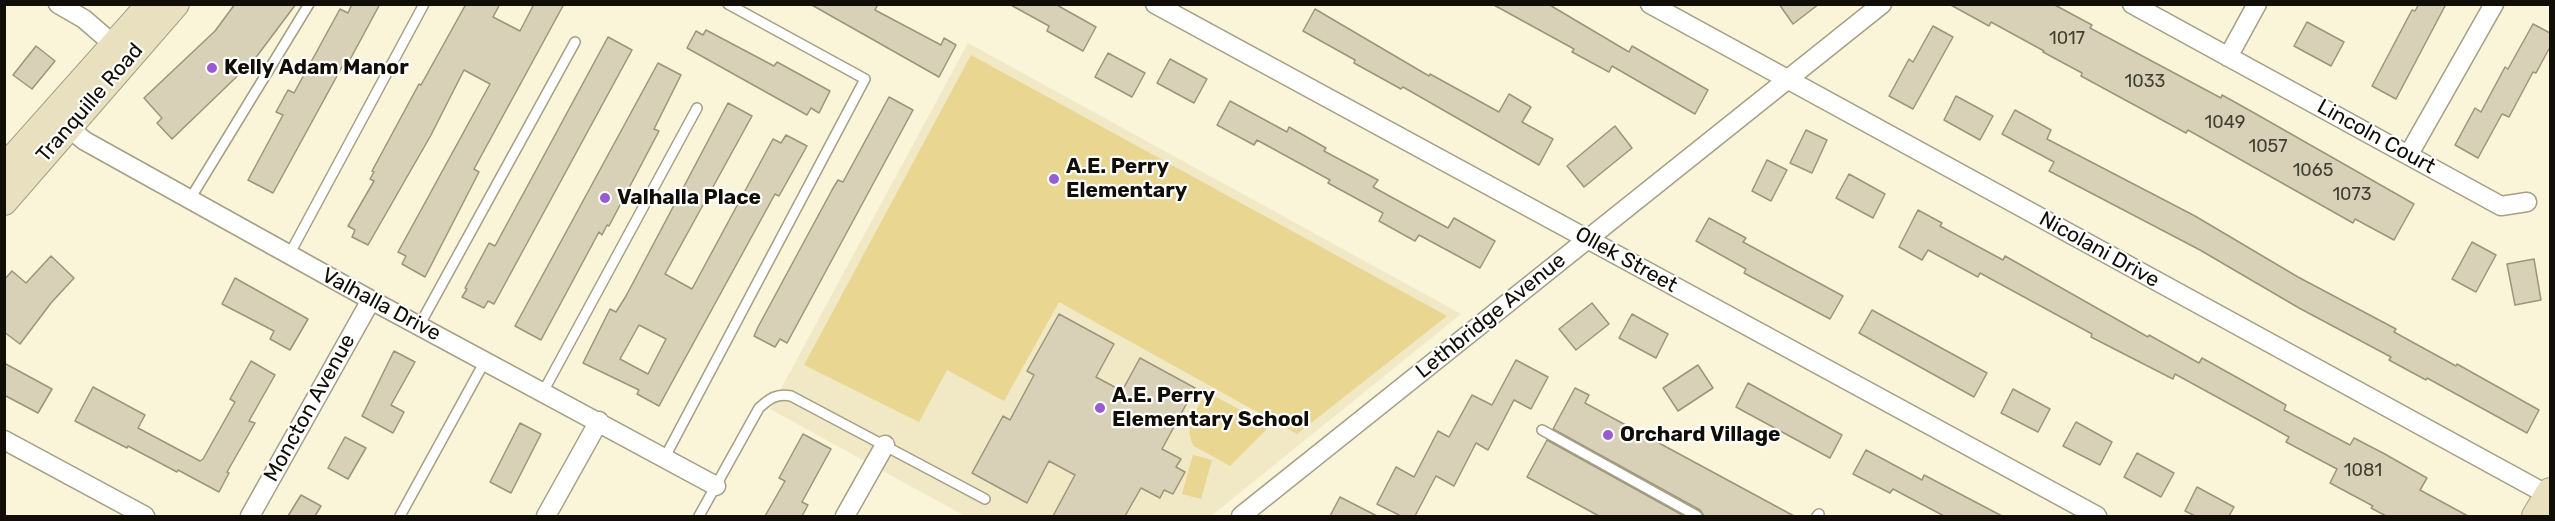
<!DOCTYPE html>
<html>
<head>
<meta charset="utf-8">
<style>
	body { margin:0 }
	#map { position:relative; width:2555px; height:521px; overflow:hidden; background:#faf4d8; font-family:Rubik,sans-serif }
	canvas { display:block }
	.frame { position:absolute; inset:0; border:6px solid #100e06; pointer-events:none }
</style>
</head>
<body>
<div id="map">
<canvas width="2555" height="521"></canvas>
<div class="frame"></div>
</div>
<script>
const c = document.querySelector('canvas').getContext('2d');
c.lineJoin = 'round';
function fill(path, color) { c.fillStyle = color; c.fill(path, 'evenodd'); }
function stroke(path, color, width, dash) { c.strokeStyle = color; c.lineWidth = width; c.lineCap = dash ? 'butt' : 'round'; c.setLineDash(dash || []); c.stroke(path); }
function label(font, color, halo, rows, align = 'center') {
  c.font = font + ' Rubik,sans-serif'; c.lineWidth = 4.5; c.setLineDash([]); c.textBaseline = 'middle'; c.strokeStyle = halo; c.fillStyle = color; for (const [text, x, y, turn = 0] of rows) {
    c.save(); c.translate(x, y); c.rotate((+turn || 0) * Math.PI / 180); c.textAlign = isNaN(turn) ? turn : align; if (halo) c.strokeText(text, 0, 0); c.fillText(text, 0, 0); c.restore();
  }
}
fill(new Path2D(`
	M968 43 1461 314 1211 516H965L770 409Z`), '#f1e8c6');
fill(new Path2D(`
	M971 55 1447 316 1297 434 1059 302 1004 401 947 370 919 422 804 365Z
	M1207 392 1270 426 1230 466 1194 446C1182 427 1197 409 1207 392Z
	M1193 455 1212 460 1201 499 1182 494Z`), '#e8d691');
const building = new Path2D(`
	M235 4H296L254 60 172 139 157 123 162 118 144 98 215 31Z
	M352 4H380L346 67 343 65 273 193 248 180 283 115 276 112 288 90 294 93 340 9 348 13Z
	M466 4H500L493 17 520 31 534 4H564L474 169 479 172 425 277 402 264 406 256 398 252 490 84 464 70 431 135 368 245 352 237 355 230 348 226 374 181 370 179 374 172 372 171 419 84 421 85Z
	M810 4H878L875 10 941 45 944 38 956 45 939 77Z
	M1009 4H1055L1096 27 1083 51 1047 31 1049 26Z
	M1492 4H1548L1629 52 1632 46 1708 90 1695 114 1612 66 1609 72 1572 52 1574 49Z
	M1779 4H1819L1793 24Z
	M1949 4H2053L2092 25 2090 28 2221 98 2222 95 2249 110 2414 204 2394 240 2355 219 2353 223 2188 130 2186 133 2081 76 2082 73 2043 52 2044 51 1991 22 1989 26Z
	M2419 4H2446L2396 99 2372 86 2412 10 2415 11Z
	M1315 9 1429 76 1430 74 1499 112 1509 94 1531 107 1522 122 1553 139 1539 165 1403 87 1401 89 1354 63 1355 60 1303 31Z
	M2307 22 2344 42 2331 66 2294 46Z
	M2533 24 2550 33V47L2536 73 2533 72 2509 117 2502 114 2478 158 2455 145 2475 108 2481 112 2505 67 2508 69Z
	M1933 26 1953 37 1913 109 1889 96 1909 59 1913 62Z
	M706 30 774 66 777 62 830 91 819 113 811 108 807 115 687 48 696 31 703 35Z
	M608 37 632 50 494 304 488 301 484 308 462 297 467 289 465 288 489 243 495 246Z
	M36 46 55 61 32 89 13 75Z
	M1108 53 1145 73 1132 97 1095 77Z
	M1170 59 1207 79 1194 103 1157 83Z
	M658 63 681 75 654 129 659 131 609 226 607 225 602 235 599 232 541 340 515 326Z
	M1956 96 1993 116 1980 140 1944 120Z
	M889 97 913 110 787 343 780 339 775 347 754 336 758 327 832 190 838 180 843 182Z
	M1230 101 1287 132 1289 127 1326 148 1324 151 1378 180 1373 187 1448 228 1454 218 1495 241 1480 268 1419 235 1415 241 1379 221 1383 213 1328 183 1330 180 1257 140 1254 145 1217 125Z
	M728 103 752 116 665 274 692 289 773 139 781 143 786 135 807 146 779 196 775 194 659 406 637 394 639 390 583 363 610 309 616 312 626 296ZM639 325 666 339 648 374 620 359Z
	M2015 110 2051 130 2047 139 2195 216 2298 277 2396 329 2394 332 2456 366 2457 364 2539 410 2527 433 2427 378 2426 380 2389 360 2391 357 2299 308 2200 250 2049 171 2054 162 2002 134Z
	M1615 126 1632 148 1584 187 1567 166Z
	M1806 130 1827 140 1812 173 1790 163Z
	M1767 160 1787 170 1771 201 1752 191Z
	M1849 174 1885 194 1873 218 1836 198Z
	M1918 210 1942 223 1940 226 2003 260 2005 256 2148 337 2149 335 2199 363 2202 358 2238 378 2286 405 2284 410 2350 445 2354 438 2383 453 2427 478 2420 490 2468 516H2386L2371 508 2373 506 2330 483 2337 469 2286 442 2289 437 2237 408 2175 374 2173 379 2128 356 2091 337 2092 334 1980 273 1978 277 1928 250 1922 260 1899 247Z
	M1709 218 1746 238 1743 242 1843 296 1830 319 1744 273 1746 269 1696 241Z
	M2472 242 2496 255 2476 292 2452 279Z
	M51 256 74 278 51 303 20 344 4 332V280L12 271 26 283Z
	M2534 259 2541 300 2515 305 2507 264Z
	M235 278 308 319 290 350 270 339 274 331 222 304Z
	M1592 303 1609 324 1576 350 1559 329Z
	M1872 310 1987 373 1974 397 1859 333Z
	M1059 314 1114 344 1096 377 1122 391 1140 358 1195 388 1162 449 1181 459 1176 467 1185 472 1173 494 1164 490 1160 498 1141 488 1125 516H1053L1075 475 1049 461 1027 503 972 473 1003 416 1010 420 1034 375 1027 371Z
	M1632 314 1668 334 1656 358 1619 338Z
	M394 351 415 362 391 405 404 412 393 433 362 416Z
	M1516 360 1548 377 1531 409 1514 400 1488 450 1476 443 1454 486 1436 476 1415 516H1401L1377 504 1396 467 1414 477 1438 431 1449 437 1472 395 1492 405Z
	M251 361 275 375 249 421 255 423 227 472 229 473 219 492 178 470 177 472 128 446 127 448 75 421 93 387 145 415 138 428 200 461 203 459 235 402 230 399Z
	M4 363 52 389 38 413 4 395Z
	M1698 365 1713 388 1678 411 1663 388Z
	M1748 383 1842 435 1830 458 1736 407Z
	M1575 388 1589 395 1585 403 1794 516H1704L1700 510 1553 429Z
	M2013 389 2050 409 2038 432 2001 413Z
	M2076 422 2112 442 2100 465 2063 446Z
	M520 423 541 434 511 493 490 482Z
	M803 434 831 449 802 502 808 505 802 516H765L785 481 779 478Z
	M345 437 366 448 348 479 328 468Z
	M1547 440 1684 516H1599L1527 477Z
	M1866 450 1922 480 1924 475 2002 516H1944L1893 489 1890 493 1853 474Z
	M2137 453 2174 473 2161 497 2124 477Z
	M2197 487 2234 507 2229 516H2195L2185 511Z
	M301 495 321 506 315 516H288Z
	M1340 497 1377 516H1330Z`);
fill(building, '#d8d1b7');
stroke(building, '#9b957b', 1.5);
const service = new Path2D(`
	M190 199 309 4
	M289 255 424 4
	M419 326 575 42
	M543 392 697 108
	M1542 430 1697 516
	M665 457 865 79 728 4
	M400 516 485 361
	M699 516 759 408C769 399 776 393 791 396L985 499
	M1817 516 1819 514`);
const minor = new Path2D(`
	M58 4 84 19 121 51
	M1155 4 2097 516
	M1650 4 2548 495
	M2132 4 2501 206 2527 202
	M2228 57 2257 4
	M60 121 85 141 371 300 716 486
	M2409 154 2494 4
	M4 440 145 516
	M250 516 371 300
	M546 516 599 421
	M845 516 885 445
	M1241 516 1882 4`);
const secondary = new Path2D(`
	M4 168 150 4
	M4 202 176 4
	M2535 516 2550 491`);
stroke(service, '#a59f86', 12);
stroke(minor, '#a59f86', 21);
stroke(secondary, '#a59f86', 28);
stroke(service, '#fff', 9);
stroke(minor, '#fff', 18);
stroke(secondary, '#e8e0be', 26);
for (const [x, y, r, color] of [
	[212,68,6,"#995bd2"],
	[1054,179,6,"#995bd2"],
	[605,198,6,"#995bd2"],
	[1100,408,6,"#995bd2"],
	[1608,435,6,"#995bd2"]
]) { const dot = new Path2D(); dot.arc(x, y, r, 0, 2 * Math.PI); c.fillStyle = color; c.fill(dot); stroke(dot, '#fff', 2); }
label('18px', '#423f32', null, [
	["1017",2067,39],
	["1033",2145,82],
	["1049",2225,123],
	["1057",2268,147],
	["1065",2313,171],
	["1073",2352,195],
	["1081",2363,471]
]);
label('bold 21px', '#100e06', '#fff', [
	["Kelly Adam Manor",224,68],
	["A.E. Perry",1066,167],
	["Elementary",1066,191],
	["Valhalla Place",617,198],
	["A.E. Perry",1112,396],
	["Elementary School",1112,420],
	["Orchard Village",1620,435]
], 'left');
label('21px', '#100e06', '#fff', [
	["Tranquille Road",90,103,-49],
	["Lincoln Court",2376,137,29],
	["Nicolani Drive",2099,250,29],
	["Ollek Street",1626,260,29],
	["Valhalla Drive",381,305,28],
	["Lethbridge Avenue",1491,316,-39],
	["Moncton Avenue",310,408,-61]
]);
</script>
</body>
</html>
